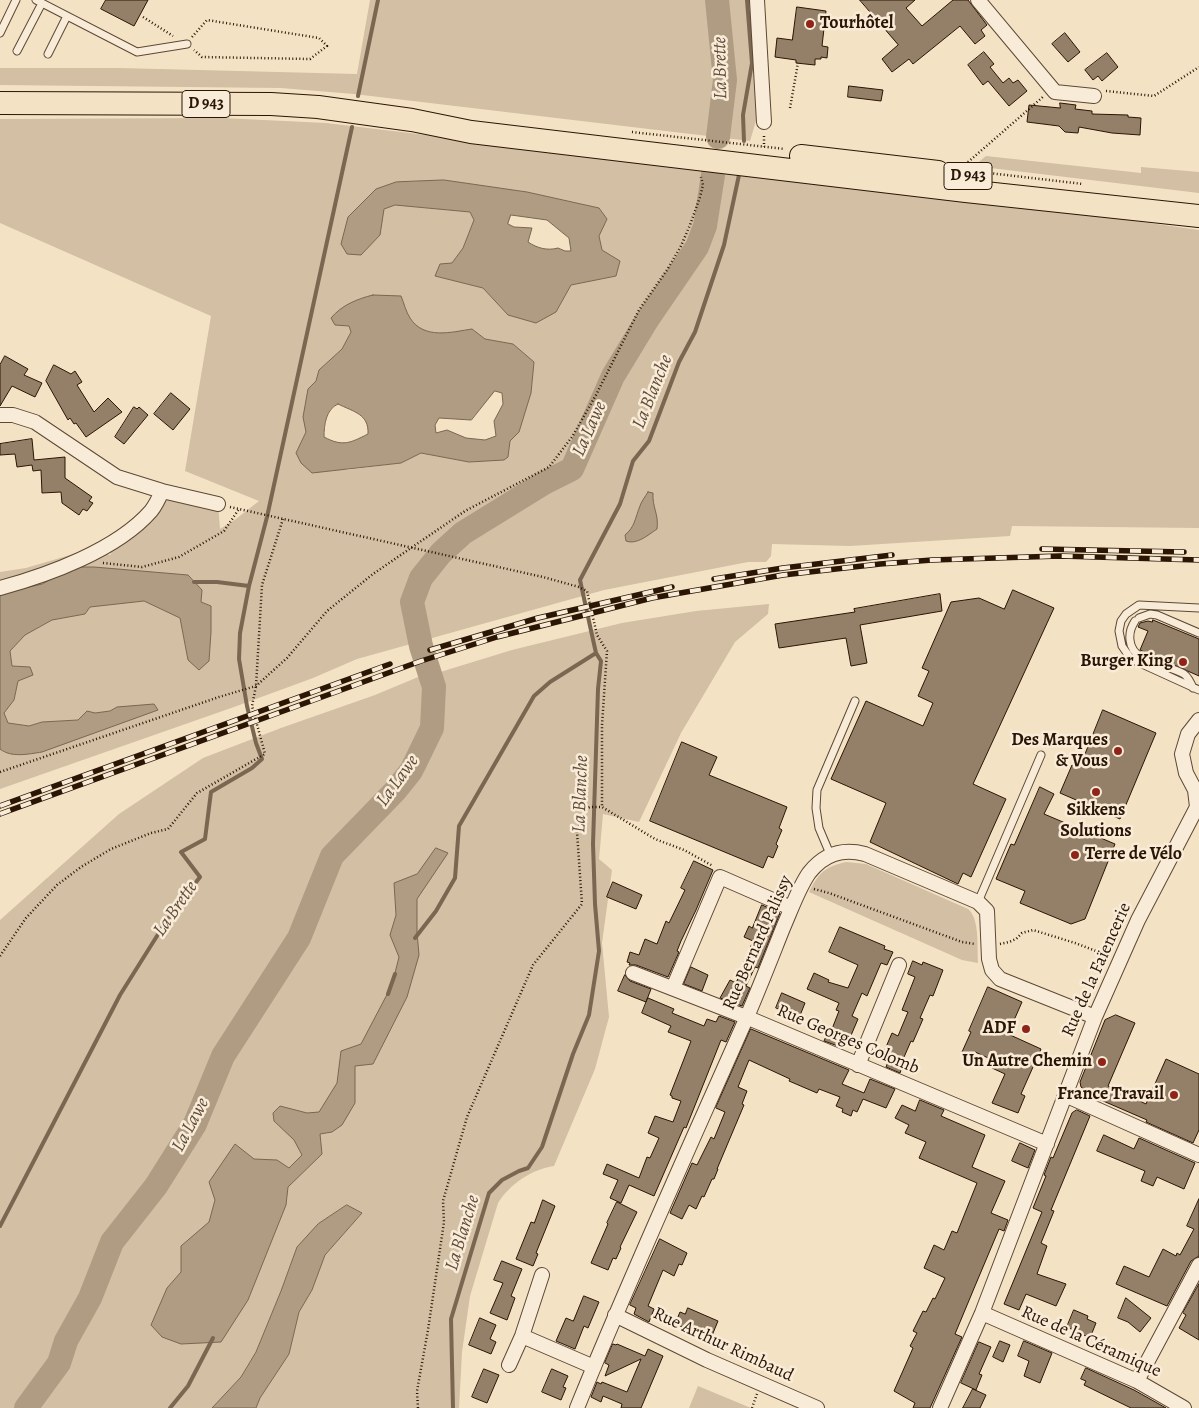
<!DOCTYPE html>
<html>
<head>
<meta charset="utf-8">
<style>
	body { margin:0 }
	canvas { display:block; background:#f4e2c4 }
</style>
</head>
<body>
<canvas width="1199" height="1408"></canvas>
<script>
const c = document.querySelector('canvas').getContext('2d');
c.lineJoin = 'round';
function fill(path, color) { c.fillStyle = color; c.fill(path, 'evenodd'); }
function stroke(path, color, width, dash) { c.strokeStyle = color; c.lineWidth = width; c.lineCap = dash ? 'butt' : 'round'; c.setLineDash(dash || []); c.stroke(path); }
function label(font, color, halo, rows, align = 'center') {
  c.font = font + ' Alegreya,serif'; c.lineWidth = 5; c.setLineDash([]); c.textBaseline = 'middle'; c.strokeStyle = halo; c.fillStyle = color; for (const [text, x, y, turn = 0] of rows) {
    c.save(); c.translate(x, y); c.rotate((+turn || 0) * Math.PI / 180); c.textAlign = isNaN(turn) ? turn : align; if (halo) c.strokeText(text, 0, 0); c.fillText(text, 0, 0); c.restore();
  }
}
fill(new Path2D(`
	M370 0H752L758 114 750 141 354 94 281 88 0 85V68H119L357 74Z
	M222 118 326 123 694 167 942 194 1199 230V528L1012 526 1010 536 850 546 772 544 771 556 766 562H748L604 590 357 659 313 678 234 707 0 789V749L5 753 158 710 117 707 110 711 95 713 78 720 42 722 29 726 8 724 4 713 14 700 18 681 30 667 12 666 10 651 25 635 52 620 85 614 90 607 144 601 180 618 188 660 209 661 211 632V606L201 602 202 590 188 575 73 567 42 584 0 594V572L26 568 87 550 111 555 107 545 175 494 218 504 220 529 236 519 259 501 185 471 211 316 0 223V119ZM444 180 527 192 599 208 607 219 599 236 602 250 620 261 616 276 571 285 556 312 508 315 483 288 435 276 452 263 463 248 474 220 470 212 395 205 384 209 396 182ZM401 296C404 303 406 312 410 318 424 340 452 332 472 329L485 339 513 344 534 362 531 393 519 432 510 441 508 457 469 462 421 453 401 463 347 470 296 453 306 432 308 389 316 381 319 370 342 349 351 331 349 326Z
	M986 156 1141 173V167L1199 172V193L974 166Z
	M769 604 768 614 735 642 681 733 639 822 603 814 599 859 612 870 602 943 609 1017 595 1069 554 1166C532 1169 510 1184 498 1203L470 1296 462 1352 459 1408H256L260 1398 289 1354 299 1312 312 1290 325 1255 362 1213 297 1247 281 1291 256 1352 241 1377 212 1408H0V920L119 814 203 758 281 728 375 695 423 675 437 673 512 650 622 623 696 611Z
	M846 862 866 864 968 909C980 919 977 948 978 963L962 960 809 892C819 873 824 867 846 862Z
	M698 1386 751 1408H689Z`), '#d2bfa4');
const water = new Path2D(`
	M444 180 527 192 599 208 607 219 599 236 602 250 620 261 616 276 571 285 556 312 536 323 508 315 483 288 435 276 440 264 452 263 463 248 474 220 470 212 395 205 384 209 380 235 361 255 347 254 341 244 348 217 376 189 396 182ZM511 215 547 220 569 238 571 251H565L558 248C547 251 537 248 528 242L532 228 514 227 508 224Z
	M373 295 401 296C404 303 406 312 410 318 424 340 452 332 472 329L485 339 513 344 534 362 531 393 519 432 510 441 508 457 504 460 469 462 421 453 401 463 312 473 301 463 296 453 306 432 303 417 308 389 316 381 319 370 342 349 351 332 349 326 335 325 331 318C342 305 357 299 373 295ZM495 391 502 393 503 404 494 421 496 436 485 440 466 438 447 430 436 433 435 425 439 418 471 420ZM338 404C354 412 369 414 368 434 350 443 343 447 324 437 324 425 326 409 338 404Z
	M648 492 653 493C652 507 659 514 657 529 648 535 637 545 626 541L625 535C635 527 635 518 640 506 641 502 645 497 648 492Z
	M73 567H94L188 575 202 590 201 602 211 606V632L209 661 199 670 188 660 180 618 144 601 90 607 85 614 52 620 25 635 10 651 12 666 30 667 33 675 18 681 14 700 4 713 8 723 29 726 42 722 78 720 87 711 95 713 110 711 117 707 154 704 158 710 42 752C29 754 11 758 0 749V594L42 584Z
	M436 848 448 853 417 899V932L419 955 407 997 373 1064 355 1066V1103L342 1125 332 1132 320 1134 322 1154 288 1187 286 1205 248 1300 221 1342 181 1344 162 1337 151 1325 167 1288 181 1272V1246L209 1222 215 1200 209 1182 235 1144 254 1159 277 1160 289 1168 302 1155 294 1140 274 1121 273 1113 280 1106 307 1113 319 1112 337 1083 341 1051 361 1044 392 985 399 957 390 935 396 915 394 883 417 874Z
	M347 1205 362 1213 325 1255 312 1290 299 1312 289 1354 260 1398 256 1408H212L241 1377 256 1352 281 1291 297 1247 318 1224Z`);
fill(water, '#b09c83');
stroke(water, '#7b6651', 1);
stroke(new Path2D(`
	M358 96 378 0
	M744 141 743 115 752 63 747 0
	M194 582H217L249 586
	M415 938 436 911 455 878 459 826 534 696 550 682 596 653
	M388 994 395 974
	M0 1226 120 995 167 920 200 877 181 852 205 839 211 792 252 768 262 759 256 743 247 706 239 659 240 633 249 586 267 517 352 127
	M170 1408 188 1386 213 1338
	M453 1408 451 1319 489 1193 502 1180 519 1171 528 1168 542 1147 573 1054 589 1015 599 951 595 904 593 844 598 689 601 661 596 653 592 635 580 580 620 504 633 461 649 441 679 362 695 332 724 245 739 175`), '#7b6651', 4);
stroke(new Path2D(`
	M717 0 725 80 718 137
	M26 1408 59 1363 66 1341 90 1298 112 1242 156 1186 195 1124 223 1056 299 938 332 856 395 791 411 771 415 763 432 728 434 687 421 646 412 602 421 578 441 553 463 533 544 483 572 469 613 376 647 320 697 247 705 226 713 175`), '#b09c83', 24);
const building = new Path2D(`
	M106 0H148L134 26 101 9Z
	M860 0H915L906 8 922 26 953 0H968L987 25 981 30 985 36 975 44 960 26 913 64 909 59 892 72 882 59 898 45Z
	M797 7 826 11 822 46 828 47 827 58 821 57V59H815V65L796 63V60L775 57 777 38 792 40Z
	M1065 33 1080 52 1068 62 1052 44Z
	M984 52 994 64 990 67 1003 83 1009 78 1013 83 1018 80 1027 91 1009 106 988 81 983 85 968 65Z
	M1107 53 1118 67 1102 81 1098 76 1093 80 1085 70Z
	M849 86 883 90 881 101 848 97Z
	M1060 103 1076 105 1075 109 1092 111V114L1128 115V117L1141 118 1140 135 1112 133 1079 127 1078 133 1065 132 1059 126 1027 122 1029 105 1060 108Z
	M5 356 28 369 24 375 42 383 35 397 12 386 0 406V365Z
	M54 365 71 374 75 371 82 382 77 385 94 412 108 398 122 412 86 437 76 423 74 424 70 418 68 420 46 381Z
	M171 393 190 409 173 430 154 414Z
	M134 407 137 409 139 407 148 415 124 444 115 437Z
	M32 439 34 460 65 457V478L92 497 89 501 93 503 87 511 83 509 79 515 62 503 61 492 42 493 41 470 33 471 32 465 17 467 15 454 0 455V444Z
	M1013 590 1054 608 973 784 1006 799 971 877 963 873 958 884 870 842 886 803 831 779 866 701 923 726 933 703 918 696 929 671 922 668 951 602 979 598 1004 609Z
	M940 594 942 611 860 625 867 663 851 666 846 638 779 648 775 624 855 612 854 609Z
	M1153 620 1199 639V676L1140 650 1148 631 1138 627 1140 623 1148 621 1152 622Z
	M1103 710 1156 733 1120 819 1060 793 1072 765 1079 768Z
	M682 742 717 757 709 775 787 807 779 828 782 830 776 844 778 846 773 858 768 856 763 868 650 821Z
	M1040 787 1054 794 1044 814 1115 844 1085 919 1071 924 1020 903 1025 891 996 879 1011 844 1014 845Z
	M694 861 713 870 696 910 681 941 677 951 679 952 668 977 636 965H629L630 963 627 962 630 952 639 955 645 939 657 944 666 921 669 923 685 890 681 888Z
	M613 882 642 895 636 909 607 897Z
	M762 905 780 913 758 968 755 967 746 986 750 988 742 1006 720 998 730 980 736 983 745 962H744L753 941 744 937 749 926 752 928Z
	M840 927 885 946 884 949 893 952 887 965 881 963 867 996 862 993 852 1016 858 1019 849 1040 842 1037 838 1046 824 1041 827 1034H830L839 1011 836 1010 839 1003 807 989 814 973 829 980 828 982 848 988 858 965 829 952Z
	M913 961 922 965 923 962 943 970 933 996 930 995 920 1018 923 1019 913 1042 911 1041 901 1064 903 1065 900 1073 886 1067 890 1057 883 1054 892 1033 898 1036 908 1012 902 1010 915 977 908 974Z
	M691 967 708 975 702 991 684 984Z
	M625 975 630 981 651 989 646 1002 618 991Z
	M988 987 1022 1002 1008 1034 1041 1049 1021 1094 1025 1096 1018 1113 992 1103 1005 1074 992 1068 995 1061 975 1052 971 1061 962 1052 971 1032 969 1031Z
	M782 993 805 1003 799 1018 776 1008Z
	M648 998 674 1009 672 1013 704 1026 707 1019 716 1022 719 1016 735 1022 726 1042 721 1040 686 1128 684 1127 654 1196 629 1185 621 1203 610 1198 618 1180 603 1174 607 1164 639 1178 647 1157 650 1158 659 1138 648 1133 655 1116 673 1122 681 1101 672 1098V1096L670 1095 691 1041 668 1032 671 1026 642 1013Z
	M1116 1015 1135 1023 1108 1086 1146 1104 1166 1059 1199 1074V1130L1193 1143 1146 1122 1147 1120 1094 1097 1081 1087 1080 1082 1105 1020Z
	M751 1029 849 1070 842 1084 864 1093 870 1079 895 1089 886 1108 863 1099 857 1112 853 1110 851 1116 842 1112 843 1109 836 1106 840 1097 819 1089 817 1093 789 1081 790 1079 749 1060 738 1087 747 1091 742 1104 744 1105 717 1169H718L714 1179H712L704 1197 702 1196 696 1209 689 1205 682 1219 670 1213 692 1163 697 1165 711 1137 714 1139 725 1112 716 1108Z
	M920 1100 944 1110 941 1116 985 1135 972 1167 1005 1181 991 1213 1008 1220 1004 1231 999 1229 975 1286 955 1334 962 1337 930 1408H913L915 1403 894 1391 913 1348 910 1346 917 1333 913 1331 923 1311 926 1312 933 1298 935 1299 945 1278 924 1268 934 1245 944 1250 952 1231 957 1233 977 1183 919 1158 926 1142 905 1133 909 1125 895 1118 902 1105 915 1111Z
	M1077 1110 1090 1116 1051 1210 1054 1211 1041 1243 1047 1246 1037 1274 1066 1284 1056 1306 1026 1294 1019 1310 1004 1304 1042 1212 1033 1208 1046 1176 1044 1175 1051 1157 1053 1158 1072 1113Z
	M1104 1135 1134 1149 1139 1138 1195 1163 1184 1189 1157 1177 1153 1186 1141 1181 1145 1171 1097 1151Z
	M1020 1143 1035 1150 1028 1168 1012 1161Z
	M1199 1199V1256L1191 1261 1167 1306 1116 1284 1124 1266 1149 1277 1163 1249 1176 1256 1177 1253 1180 1255 1194 1229 1187 1226Z
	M543 1200 555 1206 536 1253 538 1254 533 1266 516 1259 531 1222 534 1223Z
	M617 1202 637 1212 620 1247 621 1248 616 1259 613 1258 608 1270 591 1263 608 1224 607 1223Z
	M660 1239 687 1253 682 1265 679 1264 674 1276 663 1270 648 1306 654 1309 649 1322 634 1314 636 1308 630 1305Z
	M502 1261 522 1269 511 1296 515 1298 507 1320 490 1313 503 1283 494 1280Z
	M1199 1284V1340L1179 1328 1186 1315 1183 1313Z
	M584 1296 599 1302 588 1328 584 1326 575 1349 556 1341 566 1318 573 1321Z
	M1126 1298 1151 1318 1140 1332 1128 1322 1118 1318Z
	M688 1308 718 1321 711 1338 675 1324 680 1312 685 1314Z
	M1074 1310 1088 1316 1087 1319 1096 1323 1090 1338 1067 1327Z
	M480 1318 496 1325 490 1339 496 1342 491 1354 469 1345Z
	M1000 1341 1010 1345 1003 1362 993 1357Z
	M1024 1341 1052 1353 1040 1383 1024 1376 1029 1361 1018 1356Z
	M979 1342 991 1347 979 1374 982 1375 976 1390 961 1383Z
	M613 1344 616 1345 617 1344 645 1356 648 1349 663 1356 641 1408H621L622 1404 603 1396 601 1402 591 1397 597 1382 601 1384 602 1382 627 1392 641 1359 605 1376 609 1365 605 1363Z
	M1086 1368 1134 1390 1166 1408H1131L1084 1385 1086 1381 1081 1379Z
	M484 1369 499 1375 487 1403 472 1397Z
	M552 1369 568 1376 563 1387 566 1388 561 1400 542 1392Z
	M973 1389 986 1395 980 1408H963Z`);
fill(building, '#948068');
stroke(building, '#2b1505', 1);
const lane = new Path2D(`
	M36 0 137 52 187 44
	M0 33 16 0
	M17 51 42 3
	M48 54 67 16
	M1199 608 1139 605 1126 614 1121 621 1119 631 1122 646 1131 659 1199 690
	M1139 618 1150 614 1157 615 1199 633
	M1135 621C1131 627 1129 632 1130 640 1132 664 1168 664 1184 674 1188 677 1191 683 1193 688
	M830 854 819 828 816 808 817 790 855 701
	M978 902 1041 755`);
const street = new Path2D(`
	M757 0 764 122
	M978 0 1055 92 1094 96
	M0 415H13L35 422 117 477 162 491 218 504
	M0 588C48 575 117 550 151 511 155 506 159 498 162 491
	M633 973 746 1017 1047 1144
	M673 988 720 877 791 908
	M858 1065 899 965
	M1065 1095 1199 1155
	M982 1313 1137 1381 1184 1408
	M615 1315 707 1360 817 1408
	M522 1336 594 1367
	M509 1365 522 1336 542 1275
	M1137 1381 1199 1265
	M577 1408C630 1277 689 1148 746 1019 759 989 771 958 783 928 791 910 798 889 809 873 824 854 842 848 865 854L978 902 987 911 989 959 992 970 1000 979 1095 1017
	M940 1408 982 1313 1095 1017 1138 920 1197 807 1195 790 1186 773 1182 754 1188 734 1199 720`);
const primary = new Path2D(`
	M0 103 271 104 318 107 412 120 471 132 966 191 1199 216
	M801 156 938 172`);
stroke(lane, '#5d4835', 9);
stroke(street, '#5d4835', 16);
stroke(primary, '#2b1505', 24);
stroke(new Path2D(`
	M143 17 173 36
	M192 37 207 20 319 38 327 46 310 59 202 57 194 50
	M1106 91 1154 96 1199 67
	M790 108 798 63
	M632 132 785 149
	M764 136V147
	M955 169 1083 184
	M960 169 1044 96
	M230 507 543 577 579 587 587 591 597 635 607 651 602 725V807
	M103 563 142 567 179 557 224 531 239 509
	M0 772 219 697 256 686 287 658 327 611 373 574 465 511 549 467 572 437 596 395 639 310 667 270 681 246 690 225 700 197 703 185 701 177
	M814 889 829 893 962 942 975 944
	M1000 944 1009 942 1016 939 1022 933 1033 930 1075 943 1109 956
	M0 956 26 918 57 885 81 867 111 849 151 833 168 829 197 793 265 754 252 706 256 686 262 585 283 519
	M418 1408 417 1391 428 1330 444 1222 443 1201 467 1117 533 965 582 904 577 832 584 812 586 809 590 807H602L655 839 684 850 713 866
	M752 1408 757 1394`), '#2b1505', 2.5, [1, 2.5]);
stroke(lane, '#f8ecd9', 7);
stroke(street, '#f8ecd9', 14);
stroke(primary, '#f4e2c4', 22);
const rail = new Path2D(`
	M1042 549 1184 552
	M714 579 783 568 892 555
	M430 650 538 618 672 587
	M0 806 390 664
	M0 814 421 661 497 637 652 598 783 575 880 564 932 560 1060 556 1199 560`);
stroke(rail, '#2b1505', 5.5);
stroke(rail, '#f8ecd9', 4, [11]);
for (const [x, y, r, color] of [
	[810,24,5,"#8f2418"],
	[1183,662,5,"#8f2418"],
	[1118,751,5,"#8f2418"],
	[1096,792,5,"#8f2418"],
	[1075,855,5,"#8f2418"],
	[1026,1029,5,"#8f2418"],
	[1102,1062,5,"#8f2418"],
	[1174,1095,5,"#8f2418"]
]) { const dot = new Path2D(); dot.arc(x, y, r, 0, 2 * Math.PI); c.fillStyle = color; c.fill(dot); stroke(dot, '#f8ecd9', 2); }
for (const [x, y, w] of [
	[206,104,48],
	[968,176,48]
]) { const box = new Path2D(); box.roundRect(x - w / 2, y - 13.5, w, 27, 4); c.fillStyle = '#f8ecd9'; c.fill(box); stroke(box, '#2b1505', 1); }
label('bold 16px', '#2b1505', null, [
	["D 943",206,104],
	["D 943",968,176]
]);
label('bold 18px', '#2b1505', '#f8ecd9', [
	["Tourhôtel",820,24,"left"],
	["Burger King",1173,662],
	["Des Marques",1108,741],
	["& Vous",1108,762],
	["Sikkens",1096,811,"center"],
	["Solutions",1096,832,"center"],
	["Terre de Vélo",1085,855,"left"],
	["ADF",1016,1029],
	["Un Autre Chemin",1092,1062],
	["France Travail",1164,1095]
], 'right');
label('18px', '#2b1505', '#f8ecd9', [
	["Rue Bernard Palissy",758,943,-66],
	["Rue de la Faïencerie",1097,970,-66],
	["Rue Georges Colomb",848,1040,23],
	["Rue de la Céramique",1091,1342,24],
	["Rue Arthur Rimbaud",723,1345,25]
]);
label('italic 19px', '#604b37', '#f8ecd9', [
	["La Brette",721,68,-91],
	["La Blanche",653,392,-68],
	["La Lawe",590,429,-66],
	["La Lawe",398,781,-54],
	["La Blanche",581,794,-88],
	["La Brette",176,909,-55],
	["La Lawe",191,1125,-62],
	["La Blanche",463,1233,-73]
]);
</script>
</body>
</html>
